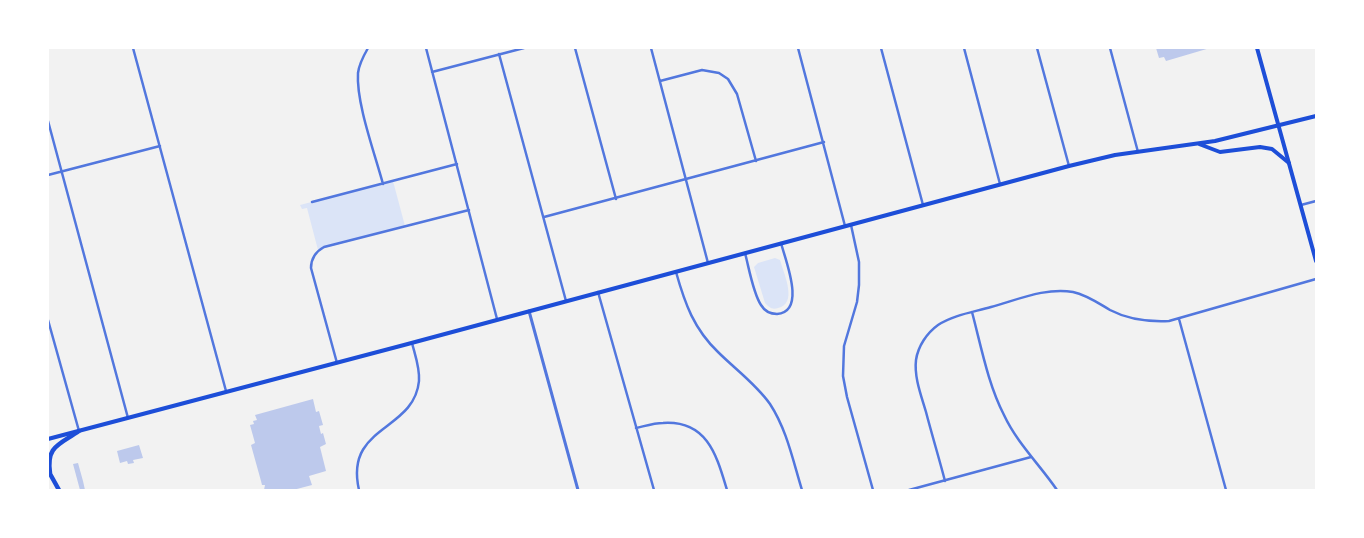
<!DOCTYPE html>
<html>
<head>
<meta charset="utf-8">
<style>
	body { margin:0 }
	#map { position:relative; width:1364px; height:538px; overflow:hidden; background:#f2f2f2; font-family:Inter,sans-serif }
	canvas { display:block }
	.frame { position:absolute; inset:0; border:49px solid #fff; pointer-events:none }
</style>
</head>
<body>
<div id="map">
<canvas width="1364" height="538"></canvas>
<div class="frame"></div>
</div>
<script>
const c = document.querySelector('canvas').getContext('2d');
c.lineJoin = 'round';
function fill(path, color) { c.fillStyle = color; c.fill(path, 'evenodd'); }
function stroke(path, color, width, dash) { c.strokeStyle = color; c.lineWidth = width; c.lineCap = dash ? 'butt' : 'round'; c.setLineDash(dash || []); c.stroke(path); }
fill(new Path2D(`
	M393 181 405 226 318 250 307 208 302 209 300 205Z
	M775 258 780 260 781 263C784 274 798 304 778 308 772 310 769 307 765 303L754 267 758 263Z`), '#dbe4f7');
fill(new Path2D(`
	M1156 48H1210L1166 61 1164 57 1159 58Z
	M313 399 316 412 319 411 323 425 319 426 321 434 323 433 326 444 320 447 326 471 309 476 312 485 293 490H264L265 485H262L261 481 251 445 255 443 250 425 254 424 253 421 257 420 255 415Z
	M139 445 143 458 133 460 134 463 128 464 127 461 120 463 117 451Z
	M78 463 83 481 85 490H80L73 464Z`), '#bdc9ec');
stroke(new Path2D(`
	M133 48 226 391
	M368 48C364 55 359 64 358 73 356 103 375 154 383 184
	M426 48 497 319
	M575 48 616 199
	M651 48 708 263
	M798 48 845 226
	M881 48 923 205
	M964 48 1000 184
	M1037 48 1069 166
	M1110 48 1138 152
	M499 54 566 301
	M432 72 524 48
	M660 81 702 70 719 73 728 79 737 94 756 161
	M48 121 128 418
	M48 175 160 146
	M312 202 457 164
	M1301 205 1316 201
	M544 217 824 142
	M851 225 859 262V285L857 302 844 346 843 376 847 397 873 490
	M745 253C749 268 753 293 761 305 764 310 770 314 777 314 807 312 785 259 781 243
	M676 272C685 304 694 329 718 352 735 369 756 384 770 404 787 430 793 461 802 490
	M598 292 654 490
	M972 312C981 346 988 384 1004 415 1017 443 1040 465 1057 490
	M1179 319 1226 490
	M48 320 79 431
	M337 363 311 268C311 258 315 252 324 247L469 210
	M636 428C645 426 654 423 663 423 708 420 717 457 727 490
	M945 481C939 458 932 435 926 412 921 395 914 377 916 360 918 346 927 333 938 325 953 315 974 312 991 307 1017 300 1046 287 1073 292 1087 295 1098 303 1110 310 1129 320 1148 322 1169 321L1316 279
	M359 490C344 425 414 432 419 381 420 368 415 355 412 343
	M909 490 1031 457`), '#5277de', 2.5);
stroke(new Path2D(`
	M529 311 578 490`), '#5277de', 3);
stroke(new Path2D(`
	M1257 48 1316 261`), '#1d4ed8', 4);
stroke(new Path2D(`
	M1199 144 1220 152 1260 147 1272 149 1289 163
	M48 439 404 345 1069 166 1115 155 1215 141 1316 116`), '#1d4ed8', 4);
stroke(new Path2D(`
	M49 472 59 490
	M50 473C46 446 59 445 79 431`), '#1d4ed8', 4.5);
</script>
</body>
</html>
